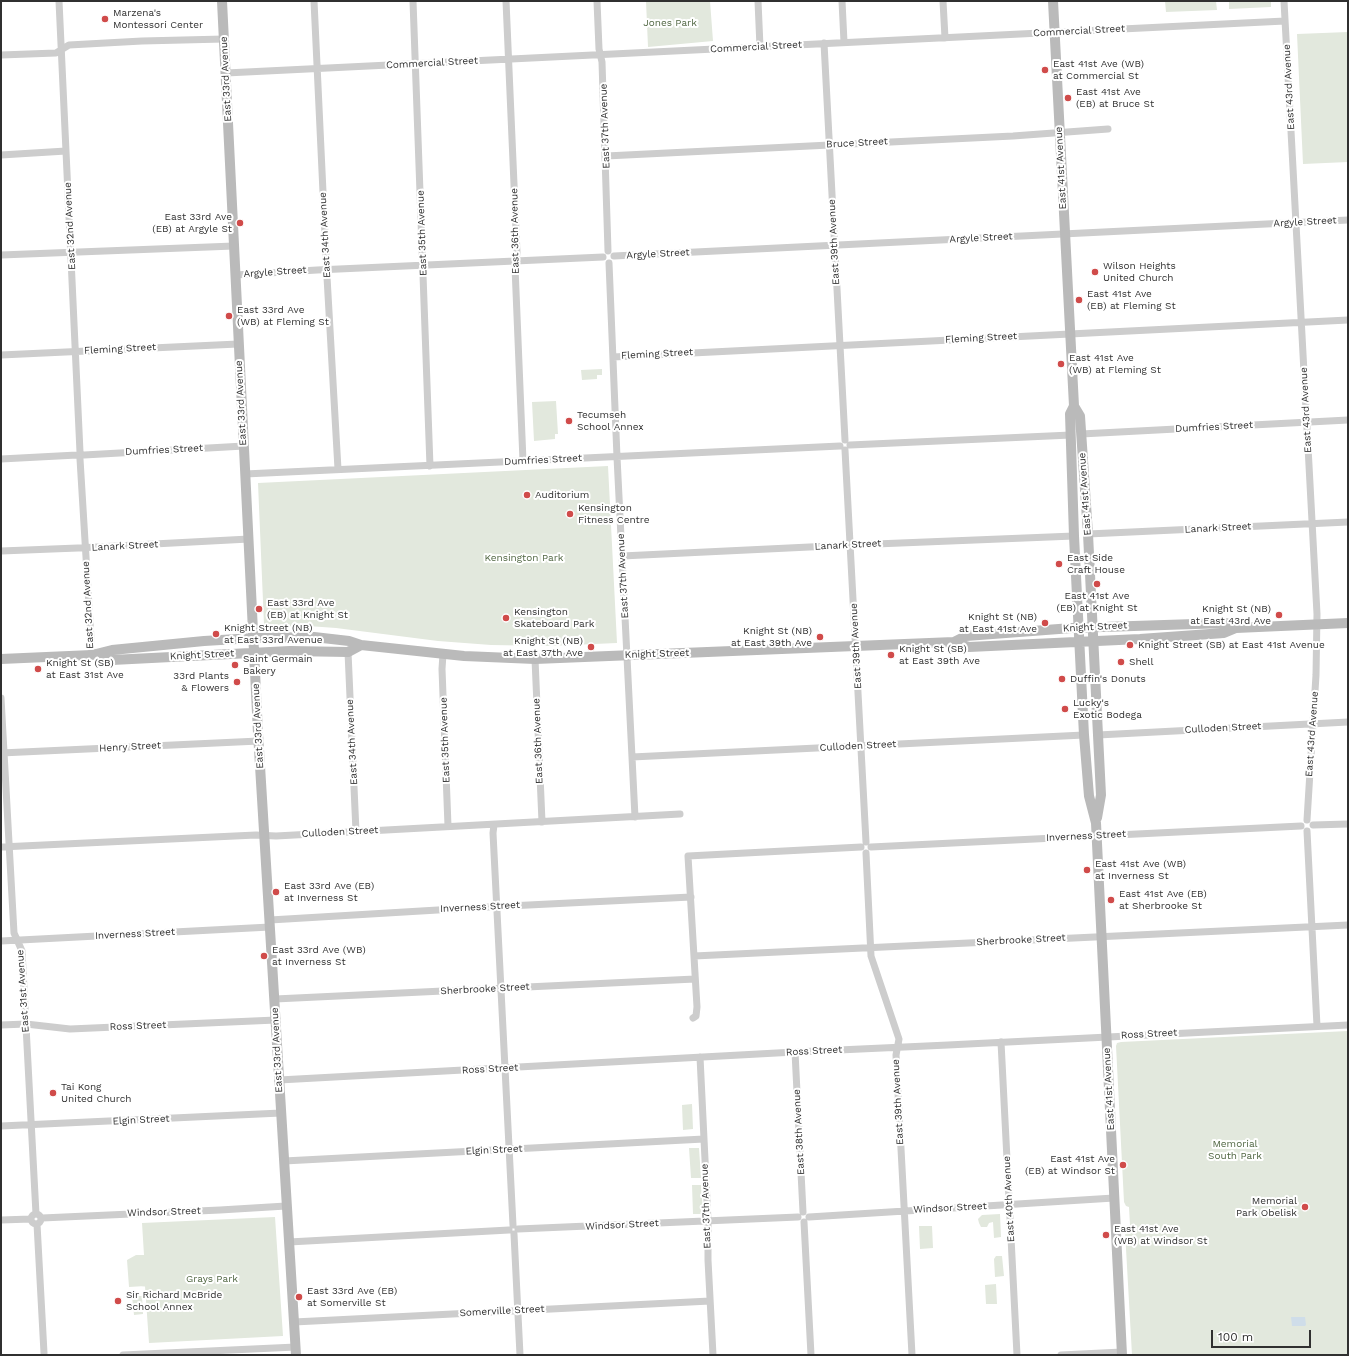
<!DOCTYPE html>
<html>
<head>
<meta charset="utf-8">
<style>
	body { margin:0 }
	#map { position:relative; width:1349px; height:1356px; overflow:hidden; background:#fff; font-family:"Work Sans",sans-serif }
	canvas { display:block }
	.frame { position:absolute; inset:0; border:2px solid #303030; pointer-events:none }
	.scale { position:absolute; left:1211px; top:1330px; width:100px; height:18px; box-sizing:border-box; border:2px solid #303030; border-top:0; padding-left:5px; font-size:12px; line-height:14px; white-space:nowrap; color:#303030; -webkit-text-stroke:3px #fff; paint-order:stroke }
</style>
</head>
<body>
<div id="map">
<canvas width="1349" height="1356"></canvas>
<div class="frame"></div>
<div class="scale">100 m</div>
</div>
<script>
const c = document.querySelector('canvas').getContext('2d');
c.lineJoin = 'round';
function fill(path, color) { c.fillStyle = color; c.fill(path, 'evenodd'); }
function stroke(path, color, width, dash) { c.strokeStyle = color; c.lineWidth = width; c.lineCap = dash ? 'butt' : 'round'; c.setLineDash(dash || []); c.stroke(path); }
function label(font, color, halo, rows, align = 'center') {
  c.font = font + ' "Work Sans",sans-serif'; c.lineWidth = 4; c.setLineDash([]); c.textBaseline = 'middle'; c.strokeStyle = halo; c.fillStyle = color; for (const [text, x, y, turn = 0] of rows) {
    c.save(); c.translate(x, y); c.rotate((+turn || 0) * Math.PI / 180); c.textAlign = isNaN(turn) ? turn : align; if (halo) c.strokeText(text, 0, 0); c.fillText(text, 0, 0); c.restore();
  }
}
fill(new Path2D(`
	M646 1H710L713 41 648 47Z
	M1165 1H1216L1217 10 1166 12Z
	M1229 1H1271V7L1229 9Z
	M1348 32V162L1303 164 1297 34Z
	M602 369V375H597V379L582 380 581 370Z
	M556 401 558 434H555V439L534 441 532 402Z
	M608 466 617 643 549 646 491 645 438 641 336 628 308 626 266 627 264 625 258 483Z
	M1348 1031V1355H1132L1125 1231 1126 1228 1130 1225 1129 1207 1126 1206 1124 1202 1116 1046 1117 1043 1121 1042Z
	M692 1104 693 1129 683 1130 682 1105Z
	M689 1148H699L701 1178H691Z
	M692 1185H701L703 1212 701 1214H693Z
	M1000 1214 1001 1237 994 1238 993 1222 989 1223 987 1227H981L979 1223 978 1219 982 1215Z
	M275 1217 283 1336 149 1343 144 1272 145 1286 129 1287 127 1260 136 1255H144L142 1223Z
	M919 1226H932L933 1248 920 1249Z
	M996 1256H1002L1004 1276 995 1277 994 1259Z
	M996 1284 997 1304H986L985 1285Z
	M132 1296H142L143 1314 134 1315Z`), '#e2e8dd');
fill(new Path2D(`
	M1291 1317H1305L1306 1325 1305 1326H1292Z`), '#cfdde9');
stroke(new Path2D(`
	M59 1 80 452
	M314 1 327 277 338 469
	M413 1 430 466
	M506 1 517 253 515 267 523 461
	M597 1 599 49 602 62 608 251
	M758 1 760 47
	M842 1 844 42
	M943 1 945 38
	M1284 1 1317 614 1316 675 1307 820
	M824 43 845 440
	M1 55 56 53 69 45 142 41 224 39
	M226 73 1285 21
	M1 155 66 151
	M606 156 1013 136 1108 129
	M1 255 234 246
	M614 256 1348 220
	M609 263 617 457 635 817
	M235 275 317 270 603 257
	M1 355 238 344
	M613 357 1348 320
	M1081 434 1348 420
	M850 445 1071 435
	M845 450 866 842
	M84 455 244 446
	M1 459 77 455
	M80 459 92 655
	M245 474 840 446
	M1088 534 1348 522
	M1 551 78 548 249 539
	M622 556 851 545 1074 536
	M348 652 356 832
	M443 654 442 669 448 826
	M535 659 542 822
	M1 698 14 933 22 951 36 1214
	M1098 735 1348 722
	M1 753 259 741
	M632 757 1084 735
	M494 825 493 833 513 1225
	M1313 825 1348 824
	M1307 831 1317 1026
	M1 847 256 835 276 836 680 814
	M871 847 1301 826
	M866 853 871 956 899 1039 896 1055 912 1355
	M270 920 488 907 691 897
	M1 941 270 927
	M694 956 1348 925
	M275 999 695 979
	M693 1018 696 1016 697 1007 688 856 861 847
	M1 1025 26 1024 70 1029 276 1020
	M1001 1042 1017 1355
	M795 1052 803 1212
	M700 1057 708 1221V1260L713 1355
	M279 1080 795 1052 948 1045 1348 1025
	M1 1126 281 1113
	M284 1161 704 1139
	M31 1219a5 5 0 1 1 10 0a5 5 0 1 1-10 0Z
	M809 1217 1114 1198
	M42 1218 220 1210 286 1206
	M1 1220 31 1219
	M804 1222 811 1355
	M37 1224 44 1353
	M518 1229 798 1217
	M514 1234 520 1355
	M289 1242 509 1230
	M294 1322 710 1301
	M123 1355 296 1347
	M1061 1355 1122 1352`), '#cdcdcd', 7);
stroke(new Path2D(`
	M222 1 258 733 296 1355
	M1053 1 1074 406 1080 416 1088 534 1101 795 1097 818
	M1074 406 1070 414 1074 536 1084 735 1089 796 1096 823 1122 1355
	M954 642 966 636 1072 628 1226 623 1236 628
	M95 655 112 660 290 651 348 652 361 645
	M1 659 92 655 112 650 204 641 254 638 314 637 349 641 361 645 464 656 535 659 954 642 969 647 1140 639 1224 633 1236 628 1348 623`), '#bababa', 10);
for (const [x, y, r, color] of [
	[105,19,4,"#d04b4a"],
	[1045,70,4,"#d04b4a"],
	[1068,98,4,"#d04b4a"],
	[240,223,4,"#d04b4a"],
	[1095,272,4,"#d04b4a"],
	[1079,300,4,"#d04b4a"],
	[229,316,4,"#d04b4a"],
	[1061,364,4,"#d04b4a"],
	[569,421,4,"#d04b4a"],
	[527,495,4,"#d04b4a"],
	[570,514,4,"#d04b4a"],
	[1059,564,4,"#d04b4a"],
	[1097,584,4,"#d04b4a"],
	[259,609,4,"#d04b4a"],
	[1279,615,4,"#d04b4a"],
	[506,618,4,"#d04b4a"],
	[1045,623,4,"#d04b4a"],
	[216,634,4,"#d04b4a"],
	[820,637,4,"#d04b4a"],
	[1130,645,4,"#d04b4a"],
	[591,647,4,"#d04b4a"],
	[891,655,4,"#d04b4a"],
	[1121,662,4,"#d04b4a"],
	[235,665,4,"#d04b4a"],
	[38,669,4,"#d04b4a"],
	[1062,679,4,"#d04b4a"],
	[237,682,4,"#d04b4a"],
	[1065,709,4,"#d04b4a"],
	[1087,870,4,"#d04b4a"],
	[276,892,4,"#d04b4a"],
	[1111,900,4,"#d04b4a"],
	[264,956,4,"#d04b4a"],
	[53,1093,4,"#d04b4a"],
	[1123,1165,4,"#d04b4a"],
	[1305,1207,4,"#d04b4a"],
	[1106,1235,4,"#d04b4a"],
	[299,1297,4,"#d04b4a"],
	[118,1301,4,"#d04b4a"]
]) { const dot = new Path2D(); dot.arc(x, y, r, 0, 2 * Math.PI); c.fillStyle = color; c.fill(dot); stroke(dot, '#fff', 1.5); }
label('10px', '#303030', '#fff', [
	["Marzena's",113,13],
	["Montessori Center",113,25],
	["East 41st Ave (WB)",1053,64],
	["at Commercial St",1053,76],
	["East 41st Ave",1076,92],
	["(EB) at Bruce St",1076,104],
	["East 33rd Ave",232,217,"right"],
	["(EB) at Argyle St",232,229,"right"],
	["Wilson Heights",1103,266],
	["United Church",1103,278],
	["East 41st Ave",1087,294],
	["(EB) at Fleming St",1087,306],
	["East 33rd Ave",237,310],
	["(WB) at Fleming St",237,322],
	["East 41st Ave",1069,358],
	["(WB) at Fleming St",1069,370],
	["Tecumseh",577,415],
	["School Annex",577,427],
	["Auditorium",535,495],
	["Kensington",578,508],
	["Fitness Centre",578,520],
	["East Side",1067,558],
	["Craft House",1067,570],
	["East 41st Ave",1097,596,"center"],
	["(EB) at Knight St",1097,608,"center"],
	["East 33rd Ave",267,603],
	["(EB) at Knight St",267,615],
	["Knight St (NB)",1271,609,"right"],
	["at East 43rd Ave",1271,621,"right"],
	["Kensington",514,612],
	["Skateboard Park",514,624],
	["Knight St (NB)",1037,617,"right"],
	["at East 41st Ave",1037,629,"right"],
	["Knight Street (NB)",224,628],
	["at East 33rd Avenue",224,640],
	["Knight St (NB)",812,631,"right"],
	["at East 39th Ave",812,643,"right"],
	["Knight St (NB)",583,641,"right"],
	["at East 37th Ave",583,653,"right"],
	["Knight Street (SB) at East 41st Avenue",1138,645],
	["Knight St (SB)",899,649],
	["at East 39th Ave",899,661],
	["Saint Germain",243,659],
	["Bakery",243,671],
	["Shell",1129,662],
	["Knight St (SB)",46,663],
	["at East 31st Ave",46,675],
	["33rd Plants",229,676,"right"],
	["& Flowers",229,688,"right"],
	["Duffin's Donuts",1070,679],
	["Lucky's",1073,703],
	["Exotic Bodega",1073,715],
	["East 41st Ave (WB)",1095,864],
	["at Inverness St",1095,876],
	["East 33rd Ave (EB)",284,886],
	["at Inverness St",284,898],
	["East 41st Ave (EB)",1119,894],
	["at Sherbrooke St",1119,906],
	["East 33rd Ave (WB)",272,950],
	["at Inverness St",272,962],
	["Tai Kong",61,1087],
	["United Church",61,1099],
	["East 41st Ave",1115,1159,"right"],
	["(EB) at Windsor St",1115,1171,"right"],
	["Memorial",1297,1201,"right"],
	["Park Obelisk",1297,1213,"right"],
	["East 41st Ave",1114,1229],
	["(WB) at Windsor St",1114,1241],
	["East 33rd Ave (EB)",307,1291],
	["at Somerville St",307,1303],
	["Sir Richard McBride",126,1295],
	["School Annex",126,1307]
], 'left');
label('10px', '#516743', '#fff', [
	["Jones Park",670,23],
	["Kensington Park",524,558],
	["Memorial",1235,1144],
	["South Park",1235,1156],
	["Grays Park",212,1279]
]);
label('10px', '#303030', '#fff', [
	["Commercial Street",1079,31,-3],
	["Commercial Street",756,47,-3],
	["Commercial Street",432,63,-3],
	["East 33rd Avenue",226,79,-93],
	["East 43rd Avenue",1289,87,-93],
	["East 37th Avenue",605,126,-92],
	["Bruce Street",857,143,-3],
	["East 41st Avenue",1061,168,-93],
	["Argyle Street",1305,222,-3],
	["East 32nd Avenue",70,226,-93],
	["East 36th Avenue",515,231,-91],
	["East 35th Avenue",422,233,-92],
	["East 34th Avenue",325,235,-93],
	["Argyle Street",981,238,-3],
	["East 39th Avenue",834,242,-93],
	["Argyle Street",658,254,-3],
	["Argyle Street",275,272,-4],
	["Fleming Street",981,338,-3],
	["Fleming Street",120,349,-3],
	["Fleming Street",657,354,-3],
	["East 33rd Avenue",241,403,-93],
	["East 43rd Avenue",1306,410,-93],
	["Dumfries Street",1214,427,-3],
	["Dumfries Street",164,450,-3],
	["Dumfries Street",543,460,-3],
	["East 41st Avenue",1085,494,-94],
	["Lanark Street",1218,528,-3],
	["Lanark Street",848,545,-3],
	["Lanark Street",125,546,-3],
	["East 37th Avenue",623,576,-93],
	["East 32nd Avenue",88,605,-93],
	["Knight Street",1095,627,-3],
	["East 39th Avenue",856,646,-93],
	["Knight Street",657,654,-2],
	["Knight Street",202,655,-3],
	["East 33rd Avenue",258,726,-93],
	["Culloden Street",1223,728,-3],
	["East 43rd Avenue",1312,734,-86],
	["East 35th Avenue",445,740,-92],
	["East 36th Avenue",538,741,-92],
	["East 34th Avenue",352,742,-93],
	["Culloden Street",858,746,-3],
	["Henry Street",130,747,-3],
	["Culloden Street",340,832,-3],
	["Inverness Street",1086,836,-3],
	["Inverness Street",480,907,-3],
	["Inverness Street",135,934,-3],
	["Sherbrooke Street",1021,940,-3],
	["Sherbrooke Street",485,989,-3],
	["East 31st Avenue",23,991,-94],
	["Ross Street",138,1026,-2],
	["Ross Street",1149,1034,-3],
	["East 33rd Avenue",277,1050,-93],
	["Ross Street",814,1051,-3],
	["Ross Street",490,1069,-3],
	["East 41st Avenue",1109,1089,-93],
	["East 39th Avenue",898,1102,-93],
	["Elgin Street",141,1120,-3],
	["East 38th Avenue",799,1132,-93],
	["Elgin Street",494,1150,-3],
	["East 40th Avenue",1009,1199,-93],
	["East 37th Avenue",706,1206,-92],
	["Windsor Street",950,1208,-3],
	["Windsor Street",164,1212,-2],
	["Windsor Street",622,1225,-3],
	["Somerville Street",502,1311,-3]
]);
</script>
</body>
</html>
